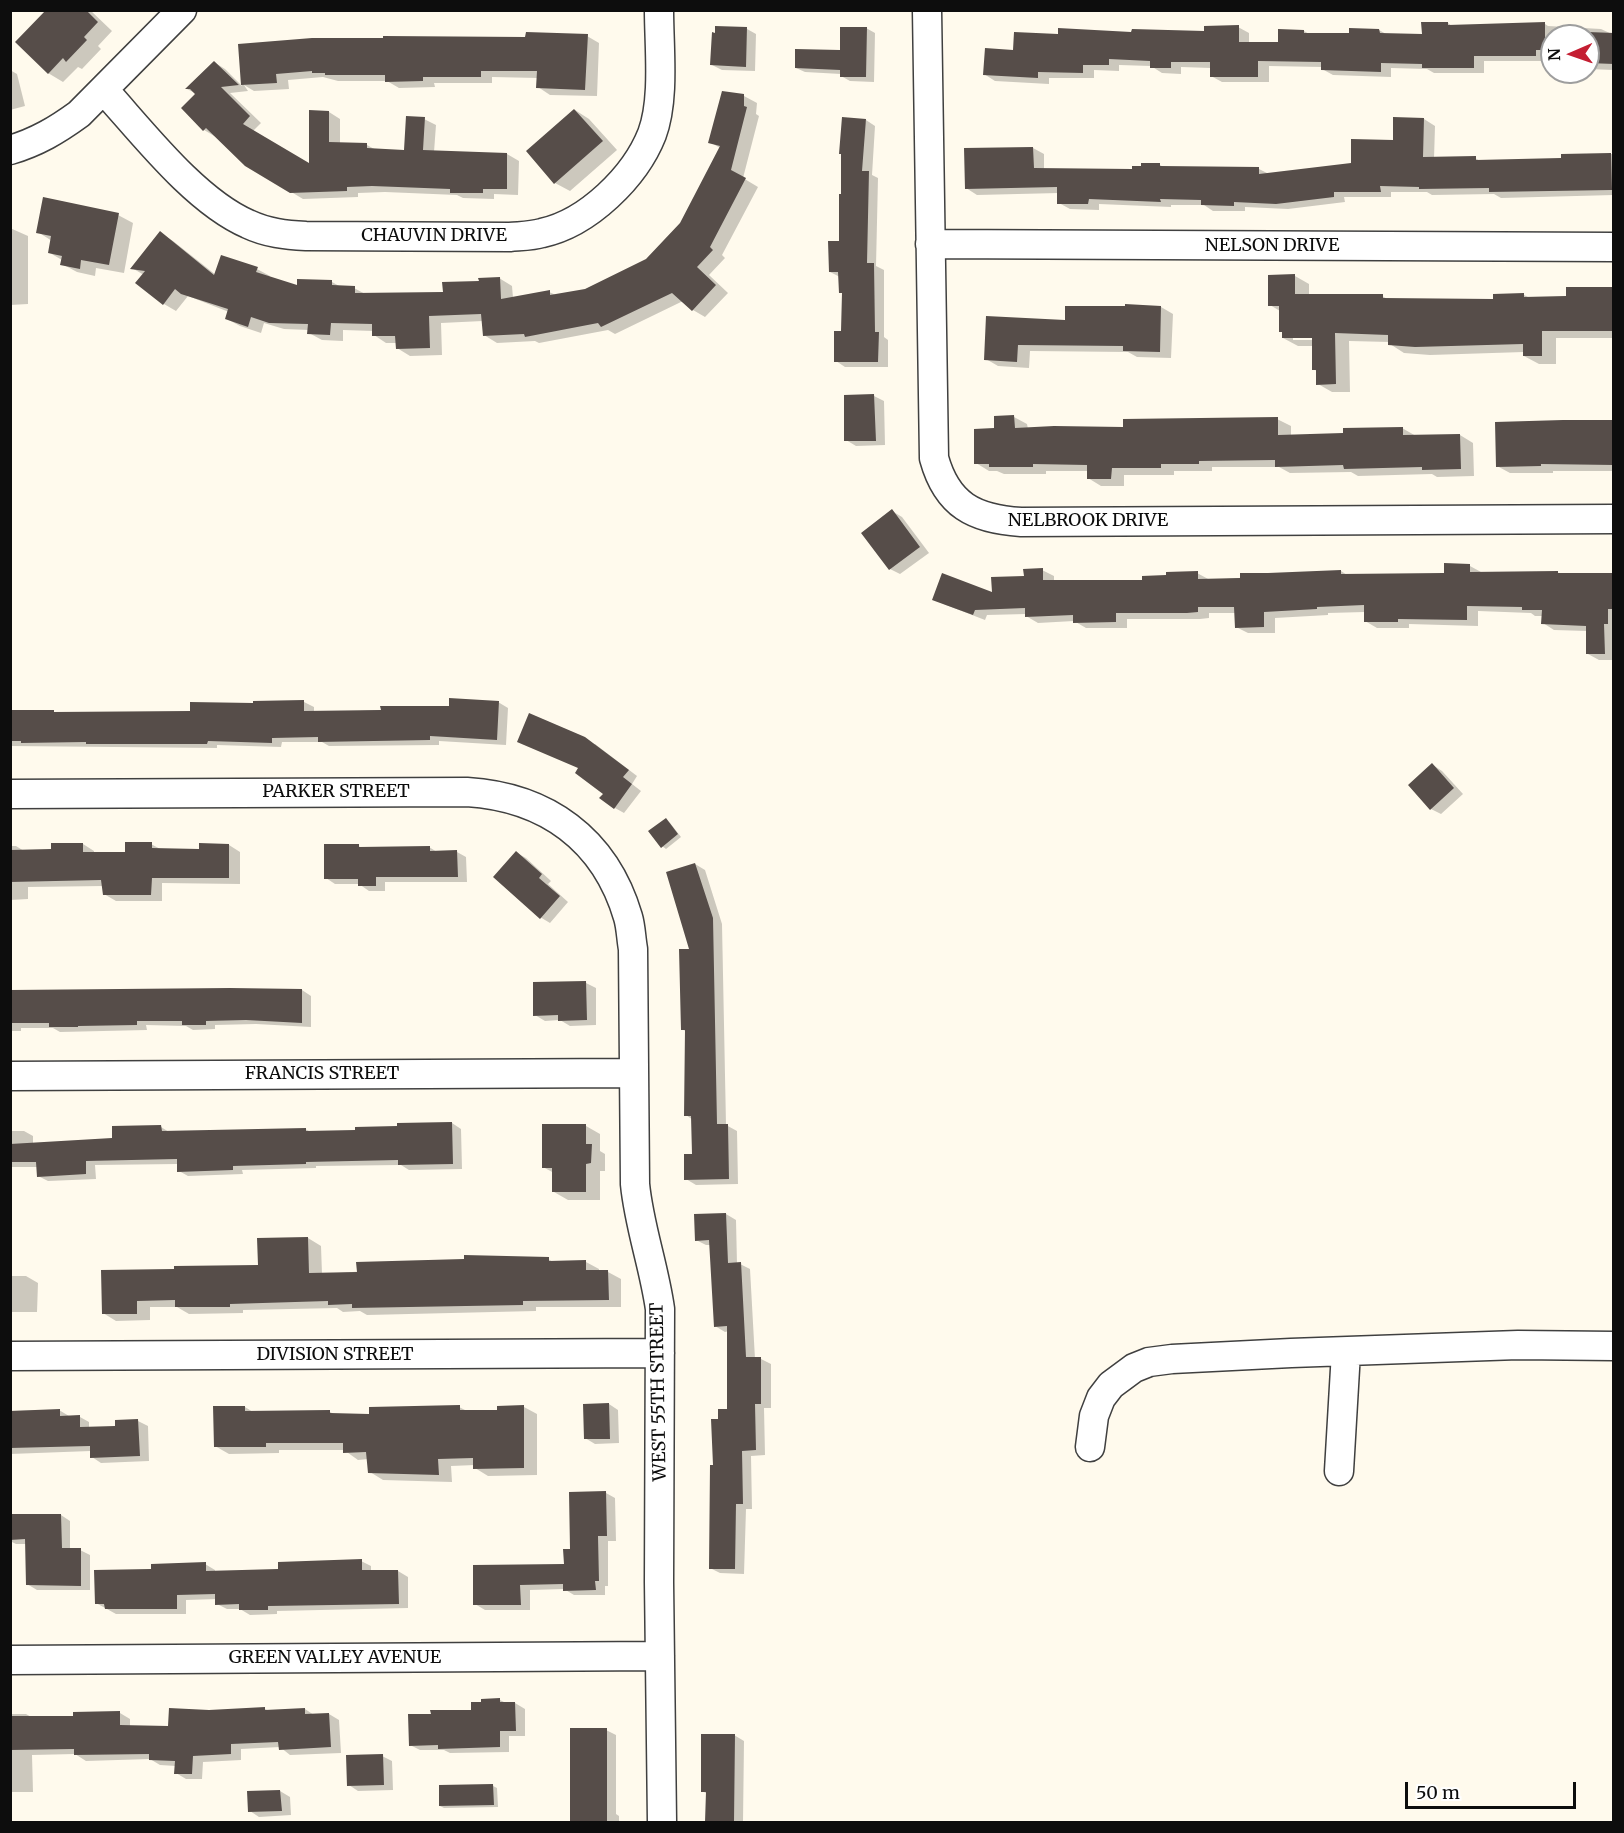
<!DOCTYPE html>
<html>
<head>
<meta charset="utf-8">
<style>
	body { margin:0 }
	#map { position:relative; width:1624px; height:1833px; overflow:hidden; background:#fffaed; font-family:Merriweather,serif }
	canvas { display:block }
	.frame { position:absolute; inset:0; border:12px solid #0d0d0d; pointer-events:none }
	.north { position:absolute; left:1540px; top:24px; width:60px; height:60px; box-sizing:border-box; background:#fff; border:2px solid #9e9e9e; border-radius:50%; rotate:268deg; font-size:16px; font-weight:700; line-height:24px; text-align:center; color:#0d0d0d }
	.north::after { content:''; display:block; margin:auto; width:21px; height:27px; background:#c41e32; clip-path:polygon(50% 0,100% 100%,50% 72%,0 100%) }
	.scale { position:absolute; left:1405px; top:1782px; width:171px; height:27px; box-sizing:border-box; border:3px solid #0d0d0d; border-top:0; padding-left:8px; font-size:18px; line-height:21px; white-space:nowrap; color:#0d0d0d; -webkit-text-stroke:4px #fff; paint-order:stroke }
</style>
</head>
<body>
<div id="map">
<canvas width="1624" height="1833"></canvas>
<div class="frame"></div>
<div class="north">N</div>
<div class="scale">50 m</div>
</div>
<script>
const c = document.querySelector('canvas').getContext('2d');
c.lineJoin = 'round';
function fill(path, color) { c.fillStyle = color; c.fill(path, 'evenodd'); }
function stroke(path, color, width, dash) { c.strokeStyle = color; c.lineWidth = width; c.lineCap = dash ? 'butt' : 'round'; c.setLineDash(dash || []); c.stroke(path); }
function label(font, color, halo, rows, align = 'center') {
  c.font = font + ' Merriweather,serif'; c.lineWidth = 6; c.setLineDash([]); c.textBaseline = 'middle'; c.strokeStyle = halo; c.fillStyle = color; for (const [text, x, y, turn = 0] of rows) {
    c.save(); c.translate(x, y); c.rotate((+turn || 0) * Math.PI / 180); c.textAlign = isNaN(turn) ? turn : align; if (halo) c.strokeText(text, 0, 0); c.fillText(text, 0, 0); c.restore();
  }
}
fill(new Path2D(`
	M66 10H90L112 31 98 46 101 49 82 69 78 67 63 82 48 73Z
	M1448 23 1453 27 1545 24 1548 26 1601 29 1614 35V70L1588 69V36H1552V61H1484V73H1434L1427 69 1391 68V77L1333 75 1322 69V67L1269 66V82H1222L1211 76V68L1181 67V74L1162 73 1151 66 1119 65V71L1094 70V78H1049V84L995 81 984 74 1015 52 1059 36 1206 32 1238 27 1249 33V43H1279L1304 31 1309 34 1350 35 1379 30 1386 34 1423 35Z
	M866 28 875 33 874 82 850 81 841 76V74L805 72 796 68 841 52Z
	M747 29 756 34 755 71 722 70 712 65Z
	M587 36 599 43 597 96 550 95 538 87V78L492 77V83H434L435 87 399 88 387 81H338L323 77 288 80 289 89 254 91 244 85 248 91 230 93 261 123 253 131 311 166 329 112 340 119V144L367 145 376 150 405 151 424 119 436 125 434 152 507 154 519 161 518 195 494 194V199L463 198 457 195 385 192 358 193V197L303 199 246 165 216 137 204 130 183 108 197 94 187 89 214 62 225 69 242 86 239 46Z
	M10 70 17 74 25 106 10 110Z
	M744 96 757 103 756 114 759 116 743 178 758 187 722 255 725 258 709 275 728 293 705 317 693 310 683 301 615 334 608 330 539 343 535 341 497 343 484 335 483 321 441 323 442 355 410 356 397 348V343H386L374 335 373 331 343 330V341L322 340 309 333V330L284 329 264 323 261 333 240 326 227 319 229 312 188 296 176 311 164 304 144 275 132 268 160 233 173 241 216 275 257 269 270 276 269 278 298 287 332 282 341 287 354 288 367 295 444 293 499 278 512 286 513 298 549 292 556 295 586 290 647 261 681 224 720 148 710 142Z
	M575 110 589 119 617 150 570 191 555 183Z
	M1395 119H1424L1435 126 1434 159 1475 158 1482 162 1563 160V155L1614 154V195L1501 198 1494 194 1432 195 1427 192H1391V197H1344L1345 202 1288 209 1245 207V211H1213L1204 205H1171V207L1099 204V210L1070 209 1059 203V193L977 195 966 188 1033 148 1044 154V170H1133L1160 165 1165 168 1259 169 1269 174 1353 164 1394 141Z
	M866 120 875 126 872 175 878 178 876 266 884 270V337L888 340V367H845L836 361 843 333V294L840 277 830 272 840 243 843 195Z
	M118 215 133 223 124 273 96 268 95 276 77 272 62 264V260L50 253 52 241 38 232Z
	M10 228 28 236V304L10 305Z
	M1295 276 1309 284V296H1382L1389 300H1494L1524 295 1530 298H1567L1614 288V338H1556V364H1539L1524 356V352L1430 355 1404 353 1390 344V342L1349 341 1350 392H1332L1318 384 1317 371 1313 369V346H1298L1283 338 1280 311 1270 305ZM1293 337H1319V340H1293Z
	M1161 307 1173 314 1171 358 1137 357 1128 352 1030 351 1029 368 998 366 986 359 1066 321Z
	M874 396 884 401 885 445 856 446 846 440 845 397Z
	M1014 417 1027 424 1028 429H1124L1277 419 1291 426V436L1344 434 1402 428 1416 436 1460 435 1473 443 1474 476 1437 477 1432 474 1358 476 1351 472 1290 473 1279 467H1212V471H1174V475H1124V486H1101L1088 478V471H1046V474H1004L997 471H989L976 463 996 430Z
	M1614 423V471H1553V473H1510L1497 466Z
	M892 511 902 517 929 553 900 574 890 569Z
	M1470 566 1481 572H1557L1562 575H1614V660H1599L1588 654 1587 631 1554 630 1543 623V616H1535L1531 613 1478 611V626L1409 624V628H1377L1365 621V612L1328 613V615L1275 618V633H1248L1236 627V613H1209V618L1200 619H1127V628H1086L1074 621 1038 623 1026 616V614L987 615 985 620 946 605 934 599 993 594 1042 570 1054 576V582H1144L1197 573 1210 580 1341 571 1347 575H1445Z
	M304 702 314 707V713L450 707 498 702 508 708 506 745 439 741V745L329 746 322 742H282L281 747 217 745V748L10 746V711L57 714 191 713 255 705Z
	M595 744 637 776 632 784 641 791 624 813 615 808 605 794 580 768Z
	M1433 765 1442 771 1463 794 1441 814 1431 809Z
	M666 820 670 823 681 837 666 849 662 846Z
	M83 844 94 851V854H127L151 844 162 850H200L229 845 240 852V884L162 883V901H116L104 894V886L28 887V899L10 900V846H16L24 851 52 850Z
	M358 846 363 848 429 847 437 852H457L466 857 467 882H385V891H369L359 884H335L326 878Z
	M517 853 526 858 551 881 548 884 568 902 550 923 540 917Z
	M695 864 705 870 722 924 726 1125 737 1131 738 1184 696 1185 686 1179 694 1155 693 1120 686 1115 687 1032 682 1029 691 950Z
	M586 983 596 988V1025L570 1026 560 1020 545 1021 535 1015Z
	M302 990 311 996V1027L256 1024 215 1025V1029L193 1030 186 1026 146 1025 147 1030 60 1032 53 1028H21V1031H10V991Z
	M452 1123 461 1129 462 1169 409 1170 401 1165 316 1166V1168L242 1170 243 1174 188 1176 179 1171 178 1164 95 1165 96 1179 48 1181 38 1176 37 1167H10V1131H24L33 1136V1144L113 1139 161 1127 169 1132 305 1129 311 1132H357Z
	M586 1126 600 1134V1151L605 1154V1171H600V1200H568L554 1192V1173L543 1167Z
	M726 1214 736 1220 737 1264H740L750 1269 755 1359H761L771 1364V1408H764L765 1455 751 1456 752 1509H746L744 1574 720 1573 710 1568 714 1467 720 1420 729 1410V1331L725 1332 715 1326 711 1245H706L696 1240V1215Z
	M308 1238 321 1246 322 1274 548 1259 555 1263 586 1262 599 1269V1272H608L621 1279V1307H536V1311L367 1315 360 1311 343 1312 337 1308 243 1310V1313L189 1314 177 1307H150V1320L116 1321 103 1313V1272L259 1267Z
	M10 1276H26L38 1283 37 1312H10Z
	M609 1404 618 1410 619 1443 595 1444 585 1438Z
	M245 1407 253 1412H330L336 1415H370L459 1407 467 1411H499L524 1407 537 1414V1475L488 1476 475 1468V1465L451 1466 452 1482 383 1480 370 1472 368 1459 358 1460 344 1450H279V1453L229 1454 215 1446Z
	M59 1410 69 1416 80 1417 89 1422V1429L116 1428 138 1421 148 1426 149 1461 101 1463 92 1457 91 1451 10 1454V1411Z
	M606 1493 615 1498 616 1541H608V1586H605V1595H574L564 1589 530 1590V1610H485L475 1604 565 1565Z
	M61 1515 70 1521V1550H80L90 1555V1590H37L27 1584V1544H16L10 1541V1516Z
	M361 1561 371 1566V1571H398L408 1577V1608L277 1611V1614L250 1615 240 1609H227L217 1604V1599L186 1600V1614H116L96 1603 152 1570 205 1564 215 1570V1572L280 1571Z
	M500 1700 506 1703H515L525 1709V1736H509V1752L450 1753 444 1750H420L410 1745Z
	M265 1709 269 1711 305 1709 314 1715 329 1714 339 1720 341 1753 290 1755 280 1747 241 1749V1760L203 1762 202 1779H186L176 1773V1766L160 1765 150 1759 86 1761 75 1754 32 1755 33 1792H10V1714H26L33 1718 75 1717 120 1713 130 1719V1726L170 1728 209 1711Z
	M572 1730H606L616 1735V1814L619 1816V1822H572Z
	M734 1735 744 1741 743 1822H707L708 1794 702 1791Z
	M382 1756 392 1761 393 1790 358 1791 349 1785Z
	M493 1786 497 1788 498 1807 444 1808 440 1806Z
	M280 1791 290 1797 291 1815 259 1817 250 1811Z`), '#0003');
fill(new Path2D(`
	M46 10H86L98 22 84 37 87 40 66 62 63 58 48 74 15 42Z
	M1421 22H1448V25L1545 22V50H1536V56H1474V68H1422V64L1381 63V72L1321 70V62L1258 61V77H1210V62H1171V68H1150V61L1109 59V65H1083V73L1038 72V78L983 75 985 48 1013 50 1014 32 1058 34V28L1131 32 1132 29 1204 31V26L1239 25V42H1278V29L1304 30V33H1349V28L1379 29 1380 33 1422 34Z
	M715 26 747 27 746 67 710 65 712 32 715 33Z
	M840 27H867L866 77H840V70L795 68V49L840 50Z
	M526 32 588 34 585 90 536 88 537 71H481V77H423V81L385 82V75H325V73H312V71L276 74 277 83 241 85 238 44 312 38H383V36L525 37Z
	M1588 32 1614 33V64L1588 63Z
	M214 61 239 85 221 87 250 116 243 124 309 163V110L329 111V142L367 143V148L404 150 406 116 425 117 423 150 507 153V189H483V193H450V189L372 186 347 187V191L290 193 245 166 206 128 203 131 181 108 195 94 190 89H185Z
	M722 91 744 94V106L747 107 731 170 746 178 710 247 713 250 697 267 716 285 692 311 672 293 601 327 598 323 525 337 524 334 483 336 481 314 429 316 430 348 396 349 395 336H372V324L331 323 330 335 307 334 308 324 269 323 251 317 248 327 225 319 228 309 181 294 175 289 163 305 135 283 145 271 130 269 160 231 214 275 221 255 258 267 256 272 297 285V279L332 280V285L355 286V293L443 292 442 282 479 281 478 278 500 277 501 299 550 290V295L585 289 646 259 680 223 720 146 708 143Z
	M574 109 603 141 554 184 526 151Z
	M842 117 866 119 862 171H869L867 263H874L875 332H879L878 362H834V331H841L842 293H839L838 272H829L828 241H839V194H841V154H839Z
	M1393 117 1424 118 1423 157 1476 156V160L1561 158V154L1611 153 1612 190 1489 192V188L1419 189V187L1380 186 1381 192H1334V197L1276 204 1234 202V206L1201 205V200L1160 199 1161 202 1089 199 1088 204H1057V187L965 189 964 148 1033 147 1034 168 1132 169V166H1141V163H1160V166L1259 167V174L1351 163V139L1393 140Z
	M43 197 119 213 109 265 81 260 80 269 60 265 62 256 48 253 51 236 36 233Z
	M1295 274V294H1383V298L1493 299V294L1524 293V297L1566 296V287H1614V331H1542V356H1523V344L1415 347 1388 345V335L1335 333 1336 384 1316 385V370H1312V338H1282V332H1279V306H1268V275Z
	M1125 304 1161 306 1160 352 1123 351V346L1018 345 1017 362 984 360 986 316 1065 320V306H1125Z
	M874 394 876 441H844V395Z
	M1014 415 1015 428 1054 426 1123 427V419L1278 417V435L1343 433V428L1403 427V435L1460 434 1461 469 1422 470V467L1344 469 1343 465 1275 467V460L1199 461V464H1161V468H1112L1111 479H1087V465L1033 464V467H989V464H974V429L994 428V416Z
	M1563 420H1614V465L1541 464V466L1496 467 1495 422Z
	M892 509 920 547 889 570 861 533Z
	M1444 563 1470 564V572L1558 571V573H1614V609H1608V624H1604L1605 654H1586V626L1541 624 1542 610H1522V607L1467 606V620L1398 619V622H1364V605L1317 607V609L1264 612V627L1235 628 1234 607H1198V612L1187 613H1116V622L1073 623V615L1025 617V608L975 610 973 615 932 600 942 573 992 592 991 577 1024 576 1023 569 1043 568V580H1142V576L1166 575V572L1198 571V579L1240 578V573H1268L1341 570V574L1444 573Z
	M449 698 499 701 497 740 430 736V740L318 742V737L272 738V743L208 741 207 744H86V742L21 743V741H10V710H54V712L190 711V702L253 703V701L304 700V711L381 710 380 706H449Z
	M529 713 585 737 629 770 623 777 632 784 614 809 599 798 603 794 575 773 578 768 517 742Z
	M1432 763 1454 788 1430 810 1408 785Z
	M666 818 678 834 661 848 648 831Z
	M125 842H152V848L199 849V843L229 844V878H152L151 895H103L101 880 10 882V850L51 849V843H83V852H125Z
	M324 844H359V847L430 846V851L457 850 458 877H376V886H358V879H324Z
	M516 851 542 874 539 878 560 896 540 919 493 877Z
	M695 863 713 918 717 1124H728L729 1179 684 1180V1154H692L691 1116H684L685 1030H681L679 949H689L666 872Z
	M586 981 587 1020 558 1021V1015L533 1016V982Z
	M230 988 302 989V1023L246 1020 206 1021V1025H182V1021H137V1025L78 1026V1027H49V1023H10V990Z
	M452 1122 453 1164 398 1165V1160L306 1162V1164L233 1166V1170L177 1172V1159L86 1161V1174L37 1177 36 1162H10V1144L112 1138V1126L161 1125 162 1131 306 1128V1131L355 1130V1127L397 1126V1123Z
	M542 1124H586V1144H592L591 1163 586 1164V1192H552V1168H542Z
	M726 1213 728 1263 741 1262 746 1357H761V1404H755L756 1450 742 1451 743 1504H736L735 1569H709L710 1465H713L711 1419H718V1409H727V1326L714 1327 709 1240 695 1241 694 1214Z
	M308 1237 309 1273 357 1272 356 1262 464 1259V1255L549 1257V1261L586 1260V1270H608L609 1300 523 1301V1305L352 1308V1304L328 1305V1301L230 1304V1307H175V1300L137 1301V1314H102L101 1270 174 1269V1266L258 1265 257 1238Z
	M609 1403 610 1439H584L583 1404Z
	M460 1405V1410H497V1406L524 1405V1468L473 1469V1458L438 1459 439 1475 368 1473 366 1452 343 1453V1443H266V1447H214L213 1406H245V1411L330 1410V1413L369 1414V1407Z
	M60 1409V1416L80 1415V1427L115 1426V1420L138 1419 140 1456 90 1458V1446L10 1448V1411Z
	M606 1491 607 1536H598L599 1581H595L596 1590 563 1591V1584L520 1585 521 1605H473V1565L564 1564 563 1549H570L569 1492Z
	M10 1514H61L62 1548H81V1586L26 1585 25 1539 10 1540Z
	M362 1559V1570H398L399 1604 268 1606V1610H239V1604L215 1605V1594L177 1595V1609H105L104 1604H95L94 1570 151 1569V1564L206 1562V1571L278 1569V1562Z
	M500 1698V1702H515L516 1731H500V1747L438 1749V1745L409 1746 408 1714H431L430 1710H471V1702H481V1699Z
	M265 1707V1710L305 1708V1714L329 1713 331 1747 279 1750 278 1742 231 1744V1754L193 1756 192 1774H174L175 1761 149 1760V1754L74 1755V1749L10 1750V1716H73V1712L120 1711V1725L168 1726 169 1708 209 1710Z
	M570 1728H607V1822H570Z
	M701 1734H735L734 1822H705L706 1792H701Z
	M383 1754 384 1785 347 1786 346 1755Z
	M493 1784 494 1805 439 1806V1785Z
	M280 1790 282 1811 248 1812 247 1791Z`), '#564d49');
const minor = new Path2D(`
	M927 10 934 458C947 505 974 519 1021 522L1614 519
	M104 90C143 133 195 201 248 224 267 233 286 235 306 236L510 237C521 236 532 236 542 233 588 223 635 177 652 134 665 99 659 48 659 10
	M10 150C37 142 57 130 79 114L182 10
	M930 244 1614 247
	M10 794 467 792C546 797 605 839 628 917 631 927 631 938 633 949L635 1184C639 1226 654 1266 660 1309L659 1582 662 1822
	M10 1076 633 1073
	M10 1356 660 1353
	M1090 1447 1094 1416 1101 1398 1111 1385 1134 1368 1149 1362 1172 1359 1291 1353 1518 1345 1614 1346
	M1339 1471 1346 1352
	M10 1660 660 1656`);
stroke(minor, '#404040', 31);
stroke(minor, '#fff', 28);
label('18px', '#0d0d0d', '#fff', [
	["CHAUVIN DRIVE",434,236],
	["NELSON DRIVE",1272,246],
	["NELBROOK DRIVE",1088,521],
	["PARKER STREET",336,792],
	["FRANCIS STREET",322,1074],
	["DIVISION STREET",335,1355],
	["WEST 55TH STREET",659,1392,-91],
	["GREEN VALLEY AVENUE",335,1658]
]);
</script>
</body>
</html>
